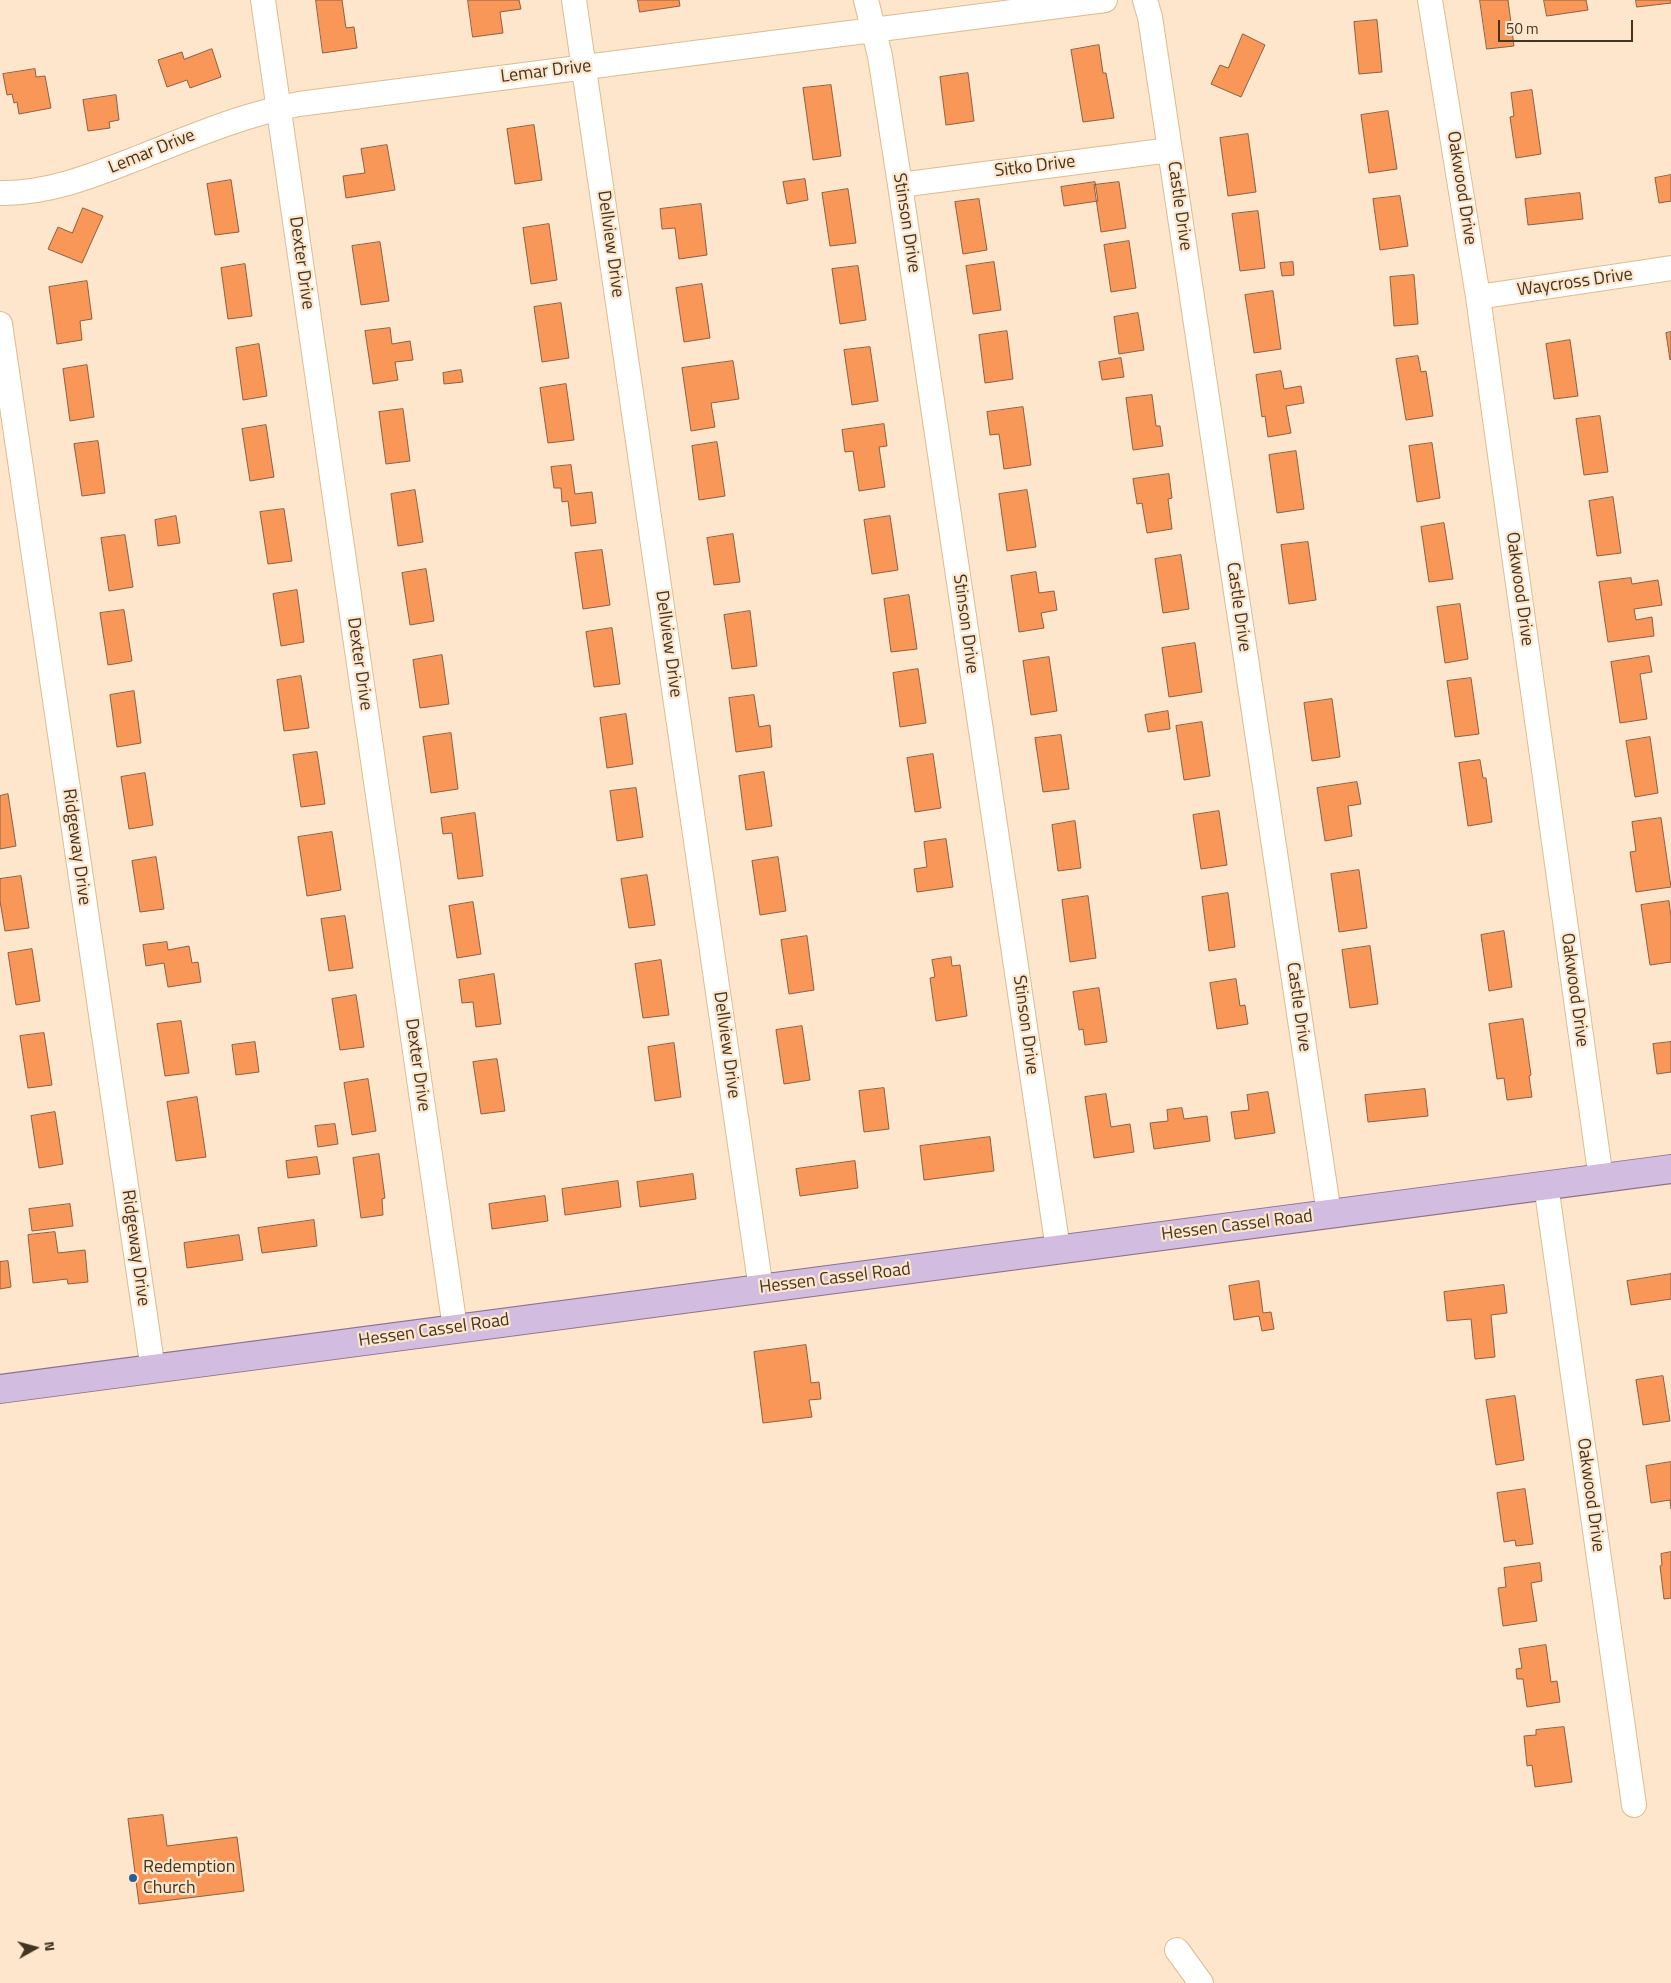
<!DOCTYPE html>
<html>
<head>
<meta charset="utf-8">
<style>
	body { margin:0 }
	#map { position:relative; width:1671px; height:1983px; overflow:hidden; background:#fde6cb; font-family:"Titillium Web",sans-serif }
	canvas { display:block }
	.north { position:absolute; left:10px; top:1923px; width:50px; height:50px; -webkit-text-stroke:4px #fde6cb; paint-order:stroke; rotate:83deg; font-size:14px; font-weight:700; line-height:20px; text-align:center; color:#423421 }
	.north::after { content:''; display:block; margin:auto; width:18px; height:22px; background:#423421; clip-path:polygon(50% 0,100% 100%,50% 72%,0 100%) }
	.scale { position:absolute; left:1498px; top:20px; width:135px; height:22px; box-sizing:border-box; border:2px solid #423421; border-top:0; padding-left:6px; font-size:15px; line-height:18px; white-space:nowrap; color:#423421; -webkit-text-stroke:4px #fde6cb; paint-order:stroke }
</style>
</head>
<body>
<div id="map">
<canvas width="1671" height="1983"></canvas>
<div class="north">N</div>
<div class="scale">50 m</div>
</div>
<script>
const c = document.querySelector('canvas').getContext('2d');
c.lineJoin = 'round';
function fill(path, color) { c.fillStyle = color; c.fill(path, 'evenodd'); }
function stroke(path, color, width, dash) { c.strokeStyle = color; c.lineWidth = width; c.lineCap = dash ? 'butt' : 'round'; c.setLineDash(dash || []); c.stroke(path); }
function label(font, color, halo, rows, align = 'center') {
  c.font = font + ' "Titillium Web",sans-serif'; c.lineWidth = 4.5; c.setLineDash([]); c.textBaseline = 'middle'; c.strokeStyle = halo; c.fillStyle = color; for (const [text, x, y, turn = 0] of rows) {
    c.save(); c.translate(x, y); c.rotate((+turn || 0) * Math.PI / 180); c.textAlign = isNaN(turn) ? turn : align; if (halo) c.strokeText(text, 0, 0); c.fillText(text, 0, 0); c.restore();
  }
}
const building = new Path2D(`
	M316 0H342L346 28 354 27 357 48 323 53Z
	M468 0H519L521 9 500 12 503 33 473 37Z
	M638 0H679L680 6 640 12Z
	M1480 0H1508L1514 46 1487 49Z
	M1544 0H1586L1588 10 1547 16Z
	M1636 0H1671V3L1637 7Z
	M1377 20 1382 72 1359 74 1354 22Z
	M1243 34 1265 45 1241 97 1211 84 1220 65 1228 68Z
	M1099 45 1103 73H1106L1114 118 1083 122 1071 50Z
	M212 49 221 77 190 88 187 80 167 87 158 60 182 52 184 59Z
	M35 69 36 77 45 76 51 108 19 114 17 102 14 103 12 94 7 95 3 74Z
	M968 73 974 121 946 125 940 77Z
	M831 85 841 156 813 160 803 88Z
	M1532 90 1541 154 1516 158 1510 117 1514 116 1511 93Z
	M116 95 119 120 109 122 110 128 88 131 83 100Z
	M1388 111 1397 169 1369 173 1361 115Z
	M534 125 542 180 515 184 507 129Z
	M1248 134 1256 192 1228 196 1220 138Z
	M387 145 395 190 346 198 343 176 365 173 361 149Z
	M1671 175V201L1659 203 1655 178Z
	M805 179 808 200 787 204 783 182Z
	M231 180 239 232 215 235 207 184Z
	M1095 182 1098 201 1064 206 1061 187Z
	M1119 182 1126 228 1101 232 1094 185Z
	M848 189 856 243 830 246 822 193Z
	M1580 193 1583 219 1528 225 1525 199Z
	M1400 196 1408 246 1380 250 1373 199Z
	M979 199 987 250 963 254 955 202Z
	M701 204 707 255 679 259 675 228 662 229 660 209Z
	M83 208 103 216 82 263 48 249 58 227 72 233Z
	M1258 211 1265 268 1240 271 1232 214Z
	M549 224 557 280 531 284 523 228Z
	M1129 241 1136 288 1111 292 1104 245Z
	M380 242 389 301 361 305 352 246Z
	M994 262 1001 310 973 314 966 266Z
	M1293 262 1294 275 1282 276 1280 263Z
	M245 264 252 316 228 319 221 268Z
	M858 266 866 320 840 324 832 269Z
	M1414 275 1418 324 1394 326 1390 277Z
	M87 281 92 319 80 321 82 340 57 344 49 287Z
	M702 284 710 338 684 342 676 288Z
	M1273 291 1281 349 1254 353 1245 295Z
	M561 303 569 358 542 362 534 307Z
	M1138 313 1144 350 1119 354 1114 317Z
	M390 328 392 344 410 341 413 360 395 362 398 380 373 384 365 331Z
	M1007 331 1013 379 985 383 979 335Z
	M1671 332V359L1670 360 1666 333Z
	M1570 340 1578 396 1554 399 1546 344Z
	M259 344 267 396 243 400 236 348Z
	M870 347 878 401 852 405 844 350Z
	M1418 356 1421 372 1426 371 1433 416 1406 420 1396 359Z
	M1121 358 1124 377 1102 380 1099 362Z
	M733 361 739 399 711 403 715 427 691 431 682 368Z
	M87 365 94 417 70 421 63 369Z
	M461 370 463 382 444 384 443 373Z
	M1281 371 1284 389 1301 386 1304 403 1286 406 1291 433 1268 437 1265 416 1262 417 1256 375Z
	M566 384 574 440 548 443 540 388Z
	M1152 395 1156 426H1160L1163 446 1133 450 1126 398Z
	M1023 407 1031 465 1004 469 999 434 990 435 987 412Z
	M403 409 410 461 386 464 379 412Z
	M1600 416 1608 472 1584 475 1576 419Z
	M884 424 887 446 879 447 885 487 859 491 853 451 845 452 842 430Z
	M266 425 274 477 250 481 242 429Z
	M98 441 105 493 82 496 74 444Z
	M717 442 725 496 699 500 692 446Z
	M1432 443 1440 498 1417 502 1409 446Z
	M1296 451 1304 509 1277 513 1269 455Z
	M571 465 575 494 592 492 596 523 571 526 568 501 562 502 561 488H554L551 467Z
	M1169 474 1172 498 1168 499 1172 529 1147 533 1142 503 1137 504 1133 479Z
	M415 490 423 542 398 546 391 494Z
	M1027 490 1036 547 1007 551 999 494Z
	M1613 497 1621 553 1597 556 1589 501Z
	M284 509 292 561 268 564 260 512Z
	M176 516 180 543 158 546 155 520Z
	M890 516 898 570 872 574 864 520Z
	M1444 523 1453 579 1429 582 1421 527Z
	M733 534 740 582 714 585 707 538Z
	M125 535 133 587 109 591 101 538Z
	M1308 542 1316 600 1289 604 1281 545Z
	M602 550 610 605 583 609 575 553Z
	M1181 555 1189 609 1163 613 1155 559Z
	M426 569 434 621 410 625 402 573Z
	M1036 572 1039 593 1054 591 1057 610 1041 613 1044 628 1019 632 1011 576Z
	M1631 578 1632 584 1658 580 1662 605 1634 609 1636 620 1652 617 1654 636 1608 642 1599 582Z
	M297 590 304 642 281 646 273 594Z
	M909 595 917 649 891 652 884 599Z
	M1460 604 1468 659 1445 663 1437 607Z
	M124 610 132 661 108 665 100 613Z
	M750 611 757 666 732 669 724 615Z
	M612 628 620 684 594 687 586 632Z
	M1195 643 1202 692 1169 697 1162 648Z
	M442 655 449 704 420 708 413 660Z
	M1649 656 1652 672 1640 674 1647 719 1620 723 1611 662Z
	M1049 657 1057 711 1031 715 1023 661Z
	M918 669 926 723 900 727 893 673Z
	M301 676 309 728 284 731 277 680Z
	M1471 678 1479 734 1455 737 1447 681Z
	M134 691 141 743 117 747 110 695Z
	M754 695 759 727 770 725 772 747 736 752 729 698Z
	M1332 699 1340 757 1312 761 1304 703Z
	M1168 711 1170 729 1148 732 1145 715Z
	M626 714 633 764 607 768 600 718Z
	M1202 722 1210 776 1184 780 1176 726Z
	M451 733 458 789 431 793 423 737Z
	M1061 735 1069 789 1043 792 1035 738Z
	M1650 737 1658 793 1635 797 1626 741Z
	M317 752 325 804 301 807 293 755Z
	M933 754 941 808 915 812 907 758Z
	M1480 760 1483 778H1486L1492 822 1468 826 1459 763Z
	M764 772 772 826 746 830 739 776Z
	M145 773 153 825 129 829 121 777Z
	M1357 782 1361 804 1348 806 1352 836 1325 841 1317 788Z
	M636 788 643 837 617 841 610 791Z
	M8 794 16 846 0 849V796Z
	M1219 811 1227 865 1201 869 1193 815Z
	M475 813 483 876 458 879 452 833 443 834 441 818Z
	M1661 818 1671 887 1636 892 1630 852 1636 851 1632 822Z
	M1075 821 1081 868 1058 871 1052 825Z
	M332 832 341 890 307 896 298 837Z
	M946 839 953 887 917 892 914 869 927 867 924 842Z
	M156 857 164 909 140 912 132 861Z
	M778 857 786 911 760 915 752 861Z
	M1359 870 1367 928 1339 932 1331 874Z
	M647 875 655 925 629 928 621 879Z
	M21 876 29 928 5 931 0 901V879Z
	M1228 893 1235 947 1209 951 1202 897Z
	M1088 896 1096 958 1070 962 1062 900Z
	M1669 901 1671 917V962L1650 965 1641 905Z
	M473 902 481 954 457 958 449 906Z
	M345 916 353 968 329 971 321 919Z
	M1504 931 1512 987 1489 991 1481 935Z
	M807 936 814 990 789 994 781 940Z
	M167 942 168 950 189 946 192 963 198 962 201 982 168 987 164 963 146 966 143 945Z
	M1370 946 1378 1004 1350 1008 1342 950Z
	M32 949 40 1001 16 1005 8 953Z
	M951 957 952 966 960 965 967 1016 936 1021 930 978 935 977 932 960Z
	M661 960 669 1015 643 1018 635 964Z
	M494 974 501 1024 476 1027 473 1002 462 1003 459 980Z
	M1236 979 1240 1006 1245 1005 1248 1024 1217 1029 1210 983Z
	M1099 988 1107 1042 1085 1045 1083 1029 1079 1030 1073 992Z
	M356 995 364 1047 340 1050 332 999Z
	M1523 1019 1531 1075 1529 1076 1532 1097 1507 1100 1504 1078 1497 1079 1489 1024Z
	M181 1021 189 1073 165 1076 157 1024Z
	M802 1026 810 1080 784 1084 776 1030Z
	M44 1033 52 1085 28 1088 20 1036Z
	M255 1042 259 1072 236 1075 232 1045Z
	M1671 1042V1072L1657 1074 1653 1044Z
	M674 1043 681 1097 655 1101 648 1047Z
	M497 1059 505 1111 481 1114 473 1062Z
	M368 1079 376 1131 352 1135 344 1083Z
	M884 1088 889 1129 864 1132 859 1091Z
	M1425 1089 1428 1116 1368 1122 1365 1095Z
	M1268 1092 1275 1133 1235 1139 1231 1112 1249 1110 1247 1095Z
	M1106 1094 1111 1127 1130 1124 1134 1152 1094 1158 1085 1097Z
	M197 1097 206 1157 176 1161 167 1102Z
	M1182 1108 1184 1119 1207 1116 1210 1141 1154 1149 1150 1123 1168 1121 1167 1110Z
	M55 1112 63 1164 39 1168 31 1116Z
	M335 1124 338 1144 318 1147 315 1126Z
	M990 1137 994 1171 924 1180 920 1146Z
	M379 1154 385 1198 382 1199 383 1215 361 1218 353 1158Z
	M317 1157 320 1174 288 1178 286 1161Z
	M855 1161 858 1188 800 1196 796 1169Z
	M693 1174 696 1199 640 1207 637 1182Z
	M618 1181 621 1207 565 1215 562 1189Z
	M545 1196 548 1221 492 1229 489 1204Z
	M70 1204 73 1226 32 1231 29 1209Z
	M314 1220 317 1246 262 1253 258 1228Z
	M55 1232 58 1253 85 1250 88 1282 68 1284 67 1279 33 1283 28 1235Z
	M239 1235 243 1260 187 1268 184 1243Z
	M8 1261 11 1287 0 1289V1262Z
	M1671 1274V1299L1631 1305 1627 1281Z
	M1259 1281 1263 1313 1271 1312 1274 1329 1262 1331 1259 1316 1234 1320 1229 1286Z
	M1504 1285 1507 1313 1491 1315 1495 1357 1475 1359 1471 1319 1447 1321 1444 1292Z
	M806 1345 811 1383 819 1382 821 1399 809 1400 812 1417 763 1423 754 1352Z
	M1663 1376 1670 1421 1643 1425 1636 1380Z
	M1515 1396 1524 1460 1496 1465 1486 1400Z
	M1671 1462V1509L1670 1500 1651 1503 1646 1466Z
	M1525 1489 1533 1544 1516 1546 1515 1540 1504 1542 1497 1493Z
	M1671 1552V1598L1664 1599 1660 1566 1662 1565 1661 1554Z
	M1540 1563 1542 1581 1531 1583 1537 1621 1503 1626 1498 1588 1506 1587 1504 1568Z
	M1546 1645 1551 1682 1557 1681 1560 1702 1527 1707 1523 1679H1517L1516 1669 1522 1668 1519 1649Z
	M1564 1727 1572 1782 1535 1787 1532 1765 1527 1766 1524 1736 1536 1735V1730Z
	M163 1815 167 1846 237 1837 244 1891 139 1904 128 1819Z`);
fill(building, '#f89758');
stroke(building, '#8e5f43', 1);
const minor = new Path2D(`
	M263 0 455 1328
	M574 0 761 1289
	M866 0 880 56 900 185 1058 1249
	M1145 0 1150 17 1170 150 1329 1214
	M1430 0 1478 297 1601 1179
	M900 185 1170 150
	M0 193C50 194 97 174 143 156 196 135 242 115 299 104L1105 0
	M1478 297 1671 268
	M0 324 153 1370
	M1546 1185 1634 1805
	M1177 1950 1201 1983`);
const major = new Path2D(`
	M0 1389 1671 1169`);
stroke(minor, '#dfbb8d', 26);
stroke(major, '#8c708f', 30);
stroke(minor, '#fff', 24);
stroke(major, '#d2bcdf', 28);
for (const [x, y, r, color] of [
	[133,1878,5,"#285d96"]
]) { const dot = new Path2D(); dot.arc(x, y, r, 0, 2 * Math.PI); c.fillStyle = color; c.fill(dot); stroke(dot, '#fde6cb', 2); }
label('18px', '#423421', '#fde6cb', [
	["Lemar Drive",546,72,-7],
	["Lemar Drive",152,152,-22],
	["Sitko Drive",1035,167,-7],
	["Oakwood Drive",1461,188,81],
	["Castle Drive",1179,206,82],
	["Stinson Drive",906,223,81],
	["Dellview Drive",610,244,82],
	["Dexter Drive",301,263,82],
	["Waycross Drive",1575,283,-8],
	["Oakwood Drive",1519,589,82],
	["Castle Drive",1238,607,82],
	["Stinson Drive",965,624,82],
	["Dellview Drive",668,644,82],
	["Dexter Drive",359,664,82],
	["Ridgeway Drive",76,847,82],
	["Oakwood Drive",1574,990,82],
	["Castle Drive",1298,1007,82],
	["Stinson Drive",1025,1025,82],
	["Dellview Drive",726,1045,82],
	["Dexter Drive",417,1065,82],
	["Hessen Cassel Road",1237,1226,-7],
	["Ridgeway Drive",135,1248,82],
	["Hessen Cassel Road",835,1279,-7],
	["Hessen Cassel Road",434,1331,-8],
	["Oakwood Drive",1590,1495,82]
]);
label('18px', '#423421', '#fde6cb', [
	["Redemption",143,1868],
	["Church",143,1889]
], 'left');
</script>
</body>
</html>
